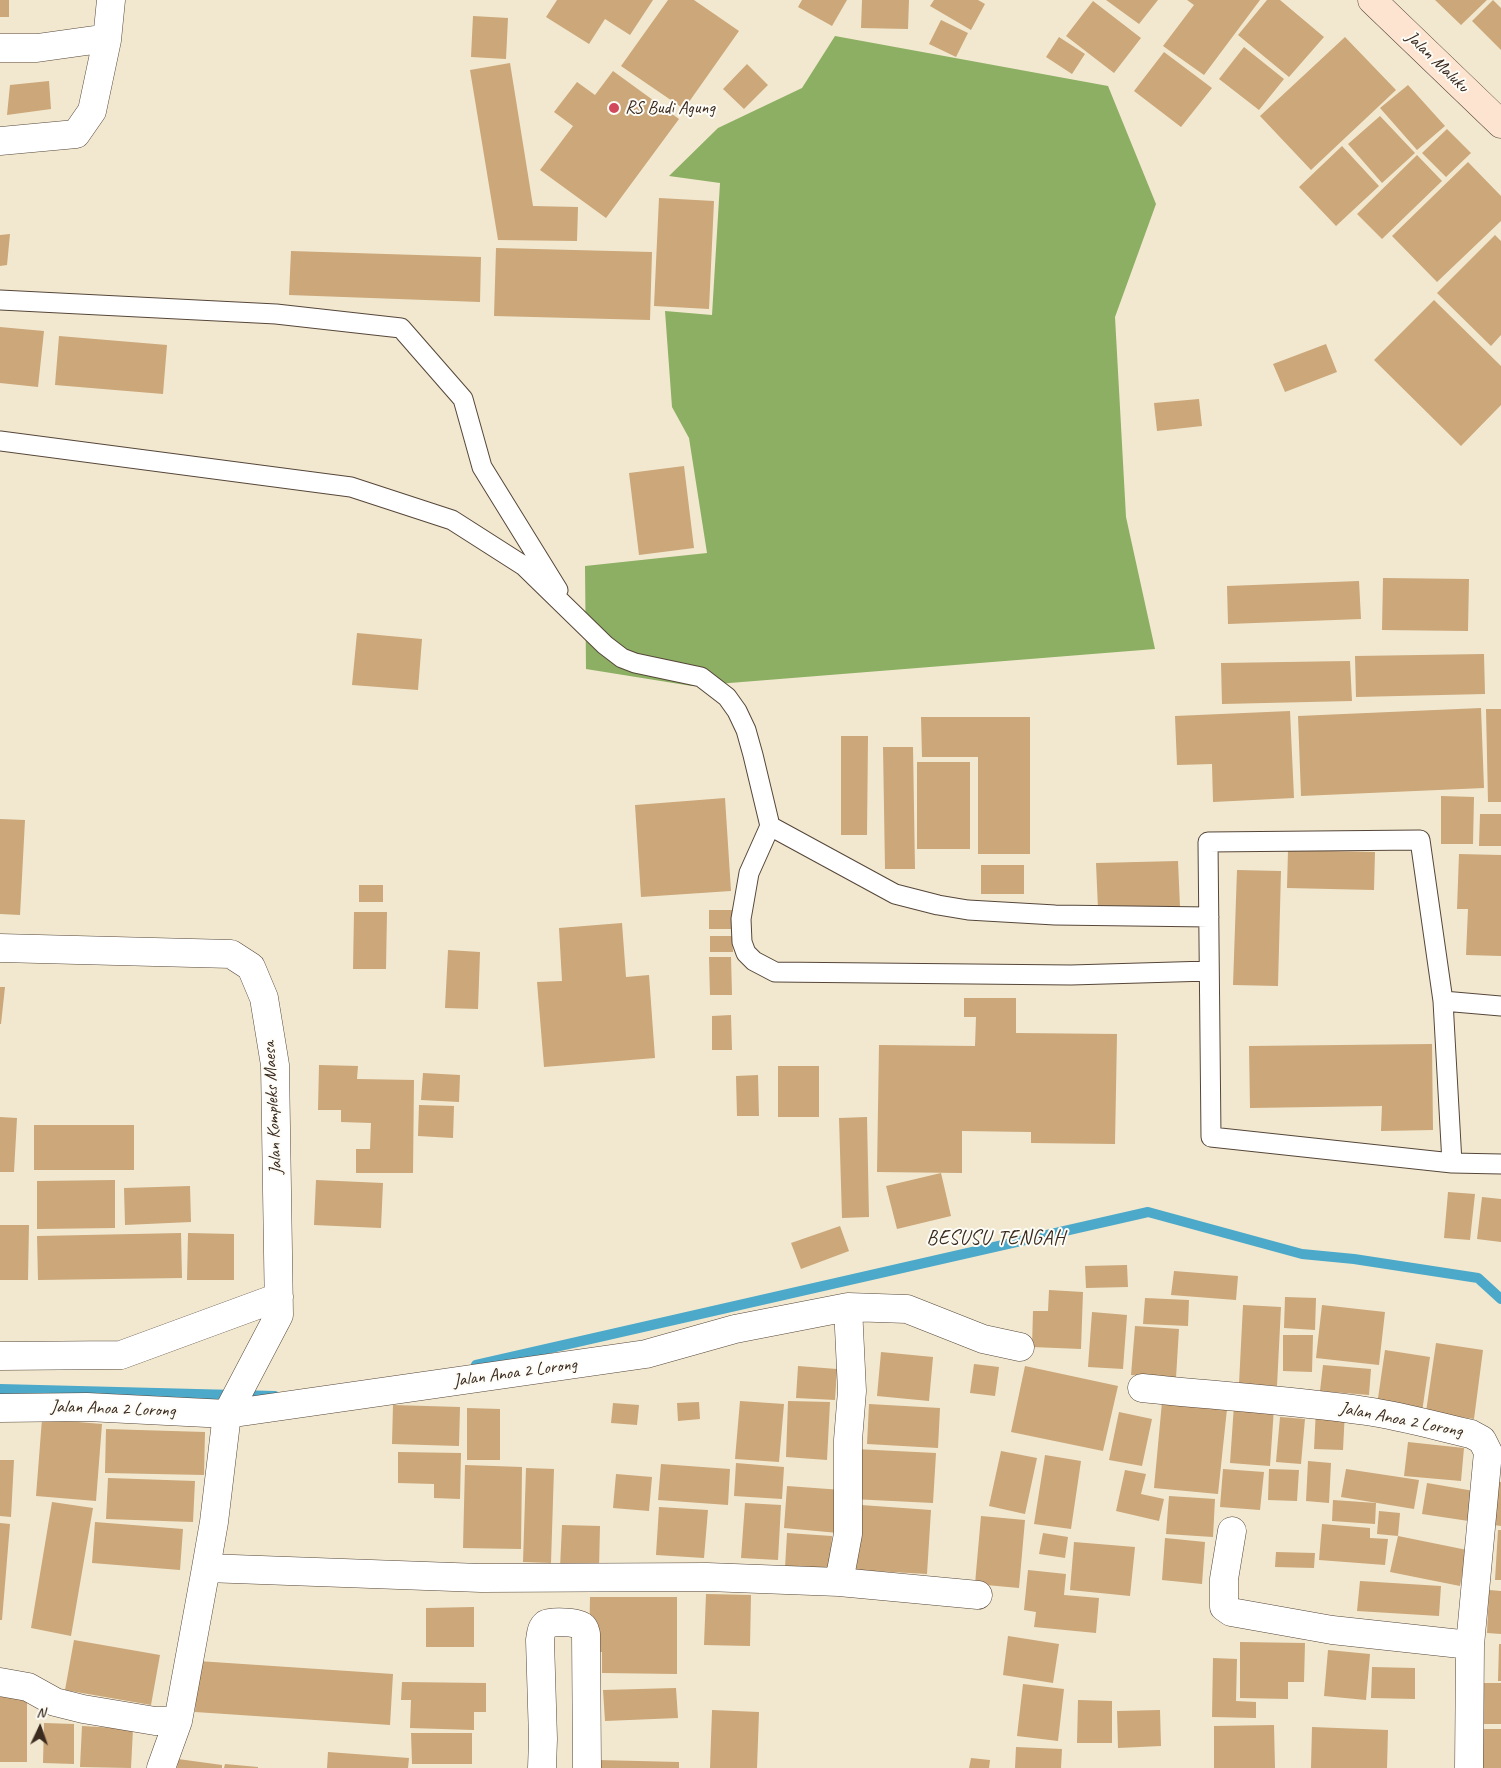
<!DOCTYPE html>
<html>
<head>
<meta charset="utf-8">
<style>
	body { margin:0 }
	#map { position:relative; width:1501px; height:1768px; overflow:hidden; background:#f2e8cf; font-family:Caveat,sans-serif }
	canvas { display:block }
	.north { position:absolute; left:15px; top:1703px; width:50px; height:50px; -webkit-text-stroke:4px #fdfcf7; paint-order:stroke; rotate:3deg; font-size:14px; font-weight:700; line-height:20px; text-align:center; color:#3b2a1e }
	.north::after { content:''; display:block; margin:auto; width:18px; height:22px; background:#3b2a1e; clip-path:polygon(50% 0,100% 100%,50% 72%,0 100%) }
</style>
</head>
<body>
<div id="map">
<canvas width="1501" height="1768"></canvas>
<div class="north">N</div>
</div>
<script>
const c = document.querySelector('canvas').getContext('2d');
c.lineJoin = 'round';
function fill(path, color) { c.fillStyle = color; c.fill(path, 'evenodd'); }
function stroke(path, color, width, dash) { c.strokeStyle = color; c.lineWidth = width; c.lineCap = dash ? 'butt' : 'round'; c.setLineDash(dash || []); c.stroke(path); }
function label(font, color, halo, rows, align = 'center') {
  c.font = font + ' Caveat,sans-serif'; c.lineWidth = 4; c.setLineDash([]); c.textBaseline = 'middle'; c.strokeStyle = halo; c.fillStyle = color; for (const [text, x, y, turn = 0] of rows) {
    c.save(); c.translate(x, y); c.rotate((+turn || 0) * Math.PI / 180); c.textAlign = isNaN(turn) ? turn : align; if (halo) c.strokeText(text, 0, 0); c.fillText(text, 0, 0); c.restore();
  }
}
fill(new Path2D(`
	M835 36 1108 86 1156 204 1115 317 1126 517 1155 649 692 686 586 669 585 566 707 553 689 438 672 407 665 311 712 315 720 183 669 176 718 128 802 88Z`), '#8caf63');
stroke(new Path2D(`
	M476 1365 1148 1212 1302 1254 1354 1259 1478 1278 1501 1299
	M0 1389 275 1396`), '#4ca9ca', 10);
fill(new Path2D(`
	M0 0H9V17H0Z
	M557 0H653L630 35 605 19 589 44 546 17Z
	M668 0H694L739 31 684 109 621 66Z
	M802 0H847L832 26 798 7Z
	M862 0H909L908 29 861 28Z
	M934 0H978L985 4 971 30 930 6Z
	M1106 0H1158L1139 24Z
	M1187 0H1260L1204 75 1163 46 1194 5Z
	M1267 0H1280L1324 37 1289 77 1238 35Z
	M1435 0H1487L1461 25Z
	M1493 0 1501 8V50L1472 21Z
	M1093 1 1141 38 1114 73 1066 36Z
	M473 16 508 18 506 59 471 57Z
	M941 20 968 33 956 57 929 44Z
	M1059 37 1085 54 1072 74 1046 57Z
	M1345 37 1396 90 1311 170 1260 116Z
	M1244 47 1284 79 1259 110 1219 79Z
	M1164 52 1212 88 1181 127 1134 91Z
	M510 63 533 206 578 207 577 241 498 240 470 70Z
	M747 64 768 85 744 109 723 89Z
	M613 71 679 119 606 218 540 170 573 126 554 112 577 82 595 95Z
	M49 81 51 109 7 115 10 85Z
	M1408 85 1445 126 1417 150 1380 108Z
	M1380 116 1415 153 1382 183 1348 144Z
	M1447 129 1471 153 1446 177 1422 153Z
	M1342 146 1379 186 1336 226 1299 187Z
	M1417 155 1442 181 1382 239 1357 214Z
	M1468 162 1501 196V221L1437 282 1392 236Z
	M659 198 714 201 709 309 654 306Z
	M10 234 7 265 0 266V235Z
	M1495 235 1501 241V335L1491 346 1437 293Z
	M496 248 652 252 650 320 494 316Z
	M291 251 481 257 480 302 289 295Z
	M1434 300 1501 366V405L1461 446 1374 360Z
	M0 327 44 331 38 387 0 383Z
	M59 336 167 345 163 394 55 385Z
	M1326 344 1337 372 1285 392 1273 364Z
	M1199 399 1202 426 1157 431 1154 403Z
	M684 466 694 548 639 555 629 473Z
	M1383 578 1469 579 1468 631 1382 630Z
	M1359 581 1361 619 1228 624 1227 586Z
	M357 633 422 639 418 690 352 685Z
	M1484 654 1485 694 1356 697 1355 656Z
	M1350 661 1352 701 1222 704 1221 663Z
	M1481 708 1484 788 1301 796 1298 716Z
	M1486 709H1501V802H1488Z
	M1290 711 1294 798 1213 802 1212 764 1177 765 1175 716Z
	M921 717H1030V854H978V757H922Z
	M841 736H868L867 835H841Z
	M883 747H913L915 869H885Z
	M917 762H970V849H917Z
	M1441 796 1474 797 1473 844H1441Z
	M725 798 731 891 641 897 635 805Z
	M1480 814H1501V846H1479Z
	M0 819 25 820 20 915 0 914Z
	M1288 850 1375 852 1374 890 1287 888Z
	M1459 854 1501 855V956L1466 955 1468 909H1457Z
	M1178 861 1180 907 1098 909 1096 863Z
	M981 865H1024V894H981Z
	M1237 870 1281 871 1278 986 1233 985Z
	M359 885H383V902H359Z
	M709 910H732V929H709Z
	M354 912H387L386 969H353Z
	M622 923 626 977 649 975 655 1058 544 1067 537 982 562 981 559 928Z
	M710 936H732L733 952H710Z
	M448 950 480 952 478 1009 445 1008Z
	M709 957H731L732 995H710Z
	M0 987H5L1 1024H0Z
	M964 998H1016V1033L1117 1034 1115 1144 1031 1143V1132L962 1131V1173L877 1172 879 1045 975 1046 976 1017H964Z
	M731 1015 732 1050H712V1016Z
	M1432 1044 1433 1130 1381 1131 1382 1106 1250 1108 1249 1046Z
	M319 1065 358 1066 357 1079 414 1080 413 1173H356V1149H370L371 1123 341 1122V1110H318Z
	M778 1066H819V1117H778Z
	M423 1073 460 1075 459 1102 421 1100Z
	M758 1075 759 1116H737L736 1076Z
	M419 1105 454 1106 453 1138 418 1136Z
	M0 1117 17 1118 14 1172H0Z
	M867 1117 869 1217 842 1218 839 1118Z
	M34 1125H134V1170H34Z
	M941 1173 951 1216 897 1229 886 1186Z
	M115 1180V1228L37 1229V1181Z
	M316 1180 383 1183 381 1228 314 1225Z
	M190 1186 191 1222 125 1225 124 1188Z
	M1448 1192 1475 1194 1470 1240 1444 1238Z
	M1482 1197 1501 1199V1242L1477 1239Z
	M0 1225H29L28 1280H0Z
	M840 1226 849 1251 801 1269 791 1243Z
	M181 1233 182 1278 38 1280 37 1236Z
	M188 1233 234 1234V1280H187Z
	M1127 1265 1128 1287 1086 1288 1085 1266Z
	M1174 1271 1238 1276 1236 1300 1171 1295Z
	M1049 1290 1083 1292 1081 1349 1032 1347 1033 1311H1048Z
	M1285 1297 1316 1298 1315 1330 1284 1328Z
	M1145 1298 1189 1300 1188 1326 1143 1324Z
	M1243 1305 1281 1307 1277 1386 1239 1384Z
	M1322 1305 1385 1312 1379 1365 1316 1358Z
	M1092 1312 1127 1315 1123 1369 1088 1367Z
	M1135 1326 1179 1329 1176 1378 1131 1375Z
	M1283 1335H1313L1312 1372 1283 1371Z
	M1436 1343 1483 1350 1474 1419 1426 1412Z
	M1385 1350 1430 1357 1422 1412 1377 1405Z
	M881 1352 933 1357 929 1401 877 1396Z
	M974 1364 999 1367 995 1396 970 1393Z
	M1323 1365 1371 1369 1369 1395 1320 1391Z
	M798 1366 837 1369 835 1400 796 1398Z
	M1025 1366 1118 1386 1103 1451 1011 1432Z
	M740 1401 784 1404 779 1462 735 1459Z
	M788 1401 830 1402 827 1460 786 1457Z
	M699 1402 700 1419 678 1421 677 1403Z
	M1162 1402 1227 1409 1218 1494 1154 1488Z
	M613 1403 639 1405 637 1425 611 1423Z
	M869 1404 940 1408 938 1448 867 1444Z
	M393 1405 460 1407 459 1446 392 1444Z
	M1234 1405 1274 1408 1270 1466 1230 1463Z
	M467 1408 500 1409V1460H467Z
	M1316 1409 1345 1410 1343 1450 1314 1449Z
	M1119 1412 1152 1419 1142 1466 1109 1460Z
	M1280 1417 1305 1419 1301 1464 1276 1462Z
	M42 1419 102 1424 96 1501 36 1496Z
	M106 1429 205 1432 204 1475 105 1473Z
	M1408 1442 1464 1448 1461 1481 1404 1476Z
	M855 1449 936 1453 933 1503 852 1499Z
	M1001 1451 1037 1458 1025 1514 989 1506Z
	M398 1452 461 1453 460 1499 434 1498V1484L398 1483Z
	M1045 1455 1081 1461 1071 1529 1034 1524Z
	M0 1460H14L11 1517 0 1516Z
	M1308 1461 1331 1463 1329 1503 1306 1501Z
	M736 1463 784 1467 782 1499 734 1496Z
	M661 1464 730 1469 728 1505 658 1500Z
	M465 1465 522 1467 521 1549 463 1548Z
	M526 1468 554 1469 551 1563 523 1562Z
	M1223 1469 1264 1472 1260 1510 1220 1507Z
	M1269 1469 1299 1470 1297 1501 1268 1500Z
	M1346 1469 1419 1480 1414 1509 1341 1497Z
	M1125 1470 1146 1474 1141 1494 1164 1499 1159 1521 1116 1511Z
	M616 1474 652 1477 649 1511 613 1508Z
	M108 1478 195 1481 193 1522 106 1519Z
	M1497 1482H1501V1526L1494 1525Z
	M1427 1483 1480 1492 1475 1522 1422 1514Z
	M787 1486 842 1490 838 1533 784 1528Z
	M1169 1496 1215 1499 1213 1537 1166 1534Z
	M1333 1500 1376 1503 1375 1524 1332 1521Z
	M52 1502 93 1508 71 1636 31 1628Z
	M745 1503 781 1505 778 1560 741 1558Z
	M861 1505 931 1510 927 1574 856 1570Z
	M659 1507 708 1510 704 1558 656 1555Z
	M1379 1511 1400 1513 1398 1536 1377 1534Z
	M981 1516 1025 1520 1019 1588 975 1584Z
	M95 1522 183 1529 180 1570 92 1563Z
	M0 1523 10 1524 2 1620H0Z
	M1322 1524 1370 1528V1538L1388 1539 1385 1565 1319 1560Z
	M562 1525 600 1526 599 1569 560 1568Z
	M1498 1530H1501V1580H1495Z
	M787 1533 832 1536 830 1571 785 1568Z
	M1043 1533 1068 1537 1065 1558 1039 1554Z
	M1398 1536 1467 1550 1460 1586 1390 1572Z
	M1165 1538 1205 1542 1202 1584 1162 1580Z
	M1074 1542 1135 1547 1130 1596 1070 1590Z
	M1276 1552 1315 1553 1314 1568 1275 1567Z
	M1028 1570 1066 1574 1064 1595 1099 1598 1096 1633 1034 1627 1036 1612 1024 1610Z
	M1360 1581 1441 1586 1439 1616 1357 1611Z
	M1489 1590 1501 1591V1634L1487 1633Z
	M706 1594 751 1595 750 1646 704 1645Z
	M590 1597H677V1674L602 1673V1652L589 1653Z
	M474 1607V1647H426V1608Z
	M1008 1636 1059 1644 1053 1683 1003 1675Z
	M74 1640 160 1655 151 1705 65 1690Z
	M1240 1642 1305 1643 1304 1682H1288V1699L1240 1698Z
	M1499 1644H1501V1681H1498Z
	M1328 1650 1370 1654 1366 1700 1324 1696Z
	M1213 1658 1237 1659 1236 1701 1256 1702V1718L1212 1717Z
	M198 1661 393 1674 390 1725 195 1712Z
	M1372 1667 1415 1668V1699L1371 1698Z
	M402 1682 486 1683V1712H474V1730L410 1728 411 1700H401Z
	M1484 1683H1501V1724H1484Z
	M1023 1684 1064 1689 1058 1741 1017 1736Z
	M676 1688 678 1718 605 1721 603 1690Z
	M0 1697H27V1762H0Z
	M1078 1700 1112 1701V1743H1077Z
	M712 1710 759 1712 757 1768H710Z
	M1160 1710 1161 1746 1118 1748 1117 1711Z
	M44 1723 74 1724V1764L43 1763Z
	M1274 1725 1275 1768H1214V1726Z
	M82 1726 133 1729 131 1768 80 1767Z
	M1312 1727 1388 1730 1387 1768H1311Z
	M1482 1729H1501V1768H1482Z
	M411 1733H472V1764H412Z
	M1016 1747 1062 1749 1061 1768H1015Z
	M328 1752 409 1758 408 1768H327Z
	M971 1758 990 1760 989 1768H969Z
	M178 1759 222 1765V1768H177Z
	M597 1760 679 1762V1768H597Z
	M225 1764 258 1767V1768H224Z`), '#cba77a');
const service = new Path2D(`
	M0 300 276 314 401 328 463 399 482 467 558 590
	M0 441 351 487 452 520 524 566 605 645 622 658 635 663 701 677 727 697 737 711 746 730 753 755 770 826 749 873 741 919 742 942 746 953 754 961 775 972 1071 975 1209 971
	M770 826 895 894 938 905 968 910 1055 915 1209 917
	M1443 1001 1420 840 1208 842 1211 1137 1452 1163
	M1501 1006 1443 1001 1452 1163 1501 1164`);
const minor = new Path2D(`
	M0 48H37L94 40H107
	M0 141 76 134 92 111 107 40 111 0
	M0 948 231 954 251 967 264 998 275 1065 279 1315 227 1414 214 1522 206 1568
	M0 1356 121 1355 279 1297
	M1142 1388C1216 1396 1292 1400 1366 1411 1401 1416 1436 1426 1471 1434L1482 1440 1488 1452 1470 1645 1469 1768
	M0 1408 87 1407 227 1414 646 1354 735 1329 848 1307 907 1309 983 1339 1020 1347
	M1232 1531 1224 1579V1607L1231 1612 1332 1630 1470 1645
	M839 1582 848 1534V1440L852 1391 848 1307
	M0 1682 28 1687 55 1702 83 1709 155 1721H178
	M161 1768 178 1721 206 1568 481 1578 707 1577 839 1582 978 1595
	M542 1768 543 1739 540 1640C541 1634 541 1628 546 1624 551 1621 578 1622 582 1626 585 1628 585 1630 586 1634L587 1768`);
const secondary = new Path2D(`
	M1372 0 1501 124`);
stroke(service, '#564639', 21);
stroke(minor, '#564639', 29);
stroke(secondary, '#564639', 29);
stroke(service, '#fff', 19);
stroke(minor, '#fff', 28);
stroke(secondary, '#fde4d0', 28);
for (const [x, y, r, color] of [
	[614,108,6,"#d1495b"]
]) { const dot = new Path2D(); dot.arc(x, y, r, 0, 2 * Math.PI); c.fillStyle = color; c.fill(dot); stroke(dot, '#fdfcf7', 2); }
label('18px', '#3b2a1e', '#fdfcf7', [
	["Jalan Maluku",1437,62,44],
	["Jalan Kompleks Maesa",273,1108,-93],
	["Jalan Anoa 2 Lorong",515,1373,-8],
	["Jalan Anoa 2 Lorong",113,1409,2],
	["Jalan Anoa 2 Lorong",1401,1420,11]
]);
label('18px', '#3b2a1e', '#fdfcf7', [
	["RS Budi Agung",625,108]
], 'left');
c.letterSpacing = '1px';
label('20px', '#3b2a1e', '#fdfcf7', [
	["BESUSU TENGAH",996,1239]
]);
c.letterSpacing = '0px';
</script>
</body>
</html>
